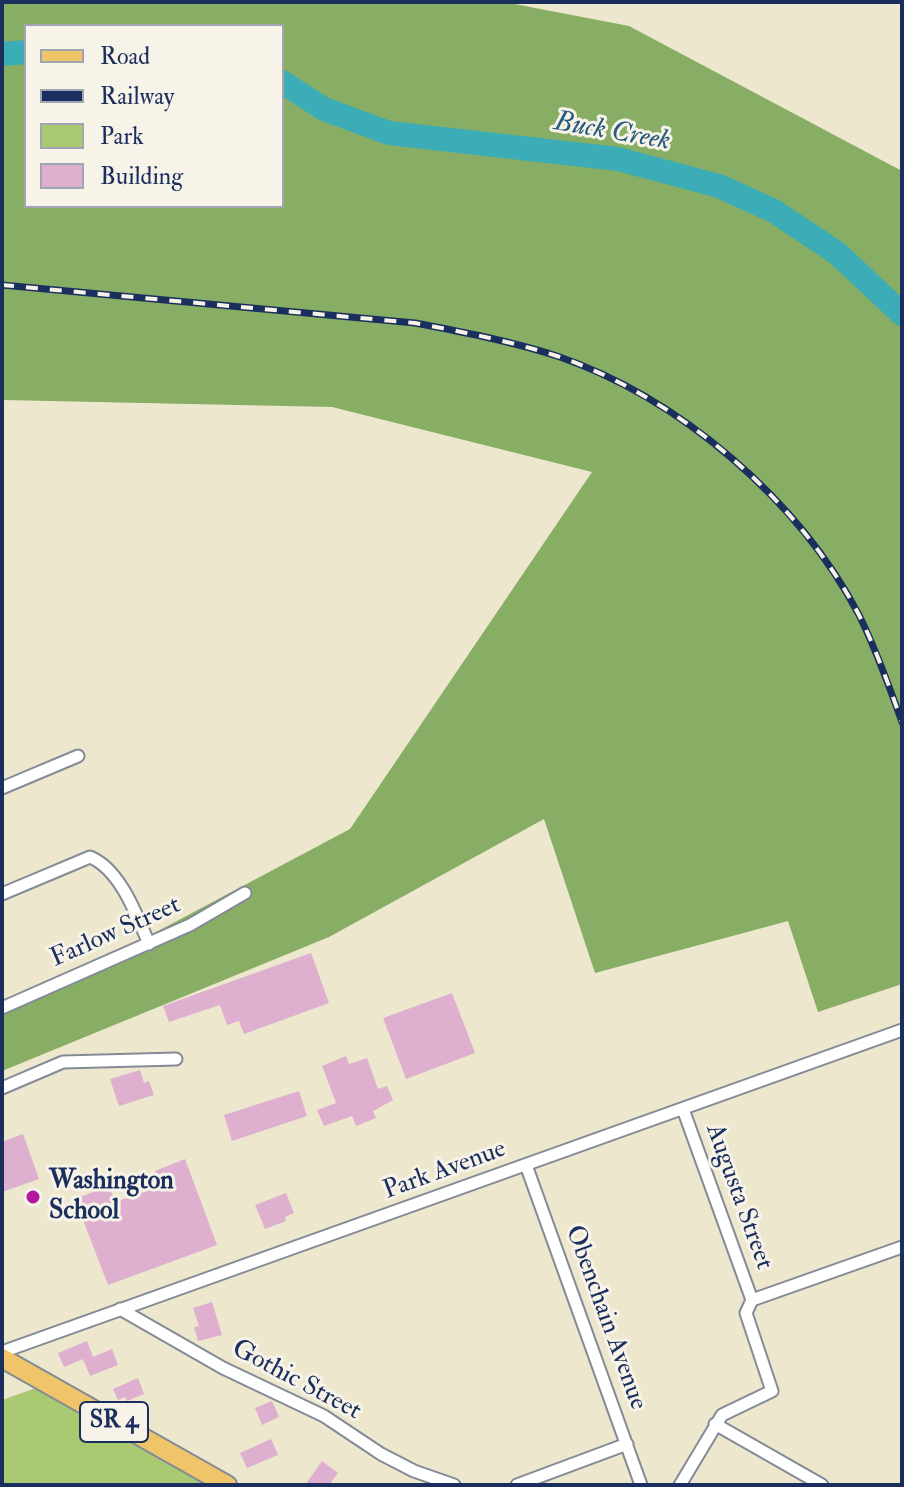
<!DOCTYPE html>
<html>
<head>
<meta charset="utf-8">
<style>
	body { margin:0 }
	#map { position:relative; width:904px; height:1487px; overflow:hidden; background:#ede7ce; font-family:"IM FELL Double Pica",serif }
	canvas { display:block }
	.frame { position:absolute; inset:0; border:4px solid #1b2f5e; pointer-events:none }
	.legend { position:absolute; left:24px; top:24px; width:260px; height:184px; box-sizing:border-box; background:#f7f3e8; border:2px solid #9fa5b1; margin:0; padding:10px 14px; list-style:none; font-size:24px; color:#1b2f5e }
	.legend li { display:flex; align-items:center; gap:16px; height:40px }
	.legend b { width:40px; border:2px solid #9fa5b1 }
</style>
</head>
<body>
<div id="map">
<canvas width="904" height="1487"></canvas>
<div class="frame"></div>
<ul class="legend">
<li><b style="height:10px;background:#f0c469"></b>Road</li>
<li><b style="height:10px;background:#1b2f5e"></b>Railway</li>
<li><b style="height:22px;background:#aaca72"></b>Park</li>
<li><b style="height:22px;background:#deafcf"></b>Building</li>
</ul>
</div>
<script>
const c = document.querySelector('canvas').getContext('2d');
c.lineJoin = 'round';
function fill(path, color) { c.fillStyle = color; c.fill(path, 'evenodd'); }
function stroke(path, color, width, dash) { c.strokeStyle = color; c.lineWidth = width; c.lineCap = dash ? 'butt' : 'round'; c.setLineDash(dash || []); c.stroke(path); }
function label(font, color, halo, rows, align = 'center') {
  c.font = font + ' "IM FELL Double Pica",serif'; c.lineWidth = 6; c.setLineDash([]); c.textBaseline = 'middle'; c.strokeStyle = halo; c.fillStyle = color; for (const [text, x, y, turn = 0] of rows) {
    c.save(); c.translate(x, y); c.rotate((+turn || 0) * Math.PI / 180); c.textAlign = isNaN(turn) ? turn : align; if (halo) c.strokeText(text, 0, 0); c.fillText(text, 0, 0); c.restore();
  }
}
fill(new Path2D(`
	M47 1384 220 1481 208 1485H2V1400Z`), '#aaca72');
fill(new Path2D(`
	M2 2H504L629 26 902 171V984L818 1012 788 921 595 973 544 819 329 937 2 1071V1014L350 829 592 472 332 407 2 400ZM26 26H282V206H26Z`), '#87ae64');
stroke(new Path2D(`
	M2 54 26 52
	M282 82 324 109 389 133 618 159 719 186 774 211 837 253 902 314`), '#3cadb7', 24);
fill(new Path2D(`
	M311 953 329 1003 244 1034 239 1021 227 1025 220 1005 169 1022 163 1006Z
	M452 993 475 1053 406 1079 383 1018Z
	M346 1056 349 1064 367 1058 378 1089 387 1086 393 1100 373 1111 376 1118 356 1126 352 1116 324 1126 317 1110 336 1103 322 1066Z
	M140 1070 144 1083 149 1081 154 1095 119 1106 110 1079Z
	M299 1091 307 1116 232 1141 224 1115Z
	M23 1134 39 1179 2 1192V1142Z
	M185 1159 217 1245 108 1285 75 1199 109 1186 115 1202 161 1186 155 1171Z
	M286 1193 294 1213 285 1217 286 1221 265 1229 255 1205Z
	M212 1302 222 1335 198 1341 194 1327 199 1326 193 1308Z
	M87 1341 93 1357 112 1349 118 1365 90 1376 83 1359 64 1367 58 1353Z
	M138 1378 144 1394 127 1401 125 1397 118 1400 113 1389Z
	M272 1401 279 1417 262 1425 255 1408Z
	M271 1439 278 1455 247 1468 240 1453Z
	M322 1461 338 1473 329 1485H305Z`), '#deafcf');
const street = new Path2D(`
	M2 788 78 756
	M2 894 90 857C120 869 137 916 149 944
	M2 1008 190 925 245 893
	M2 1088 63 1062 176 1059
	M683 1109 752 1300
	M526 1165 641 1485
	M752 1300 902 1247
	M120 1309 223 1368 324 1416 381 1454 414 1471 454 1485
	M2 1352 902 1030
	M715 1424 822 1485
	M517 1485 627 1444
	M680 1485 722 1415 772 1391 746 1313 752 1300`);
const primary = new Path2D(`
	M2 1358 227 1485`);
stroke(street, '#848b96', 15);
stroke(primary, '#848b96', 22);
stroke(street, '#fff', 11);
stroke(primary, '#f0c469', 18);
const rail = new Path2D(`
	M2 285 415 323C463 332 510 341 557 356 680 398 799 500 859 615 876 649 889 686 902 722`);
stroke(rail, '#1b2f5e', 7);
stroke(rail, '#f7f3e8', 4, [12]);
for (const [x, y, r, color] of [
	[33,1197,8,"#b5179e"]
]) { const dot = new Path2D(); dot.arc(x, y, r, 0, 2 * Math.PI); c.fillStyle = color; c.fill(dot); stroke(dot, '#f7f3e8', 3); }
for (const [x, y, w] of [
	[114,1422,68]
]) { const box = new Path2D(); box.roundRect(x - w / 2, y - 20, w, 40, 6); c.fillStyle = '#f7f3e8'; c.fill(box); stroke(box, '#1b2f5e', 2); }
label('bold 24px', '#1b2f5e', null, [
	["SR 4",114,1422]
]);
label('26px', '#1b2f5e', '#f7f3e8', [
	["Farlow Street",116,933,-24],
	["Park Avenue",445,1171,-20],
	["Augusta Street",738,1197,70],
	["Obenchain Avenue",605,1318,70],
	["Gothic Street",296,1381,28]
]);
label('bold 26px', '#1b2f5e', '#f7f3e8', [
	["Washington",49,1182],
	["School",49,1212]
], 'left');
label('italic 28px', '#275b7d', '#f7f3e8', [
	["Buck Creek",612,133,10]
]);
</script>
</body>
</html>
